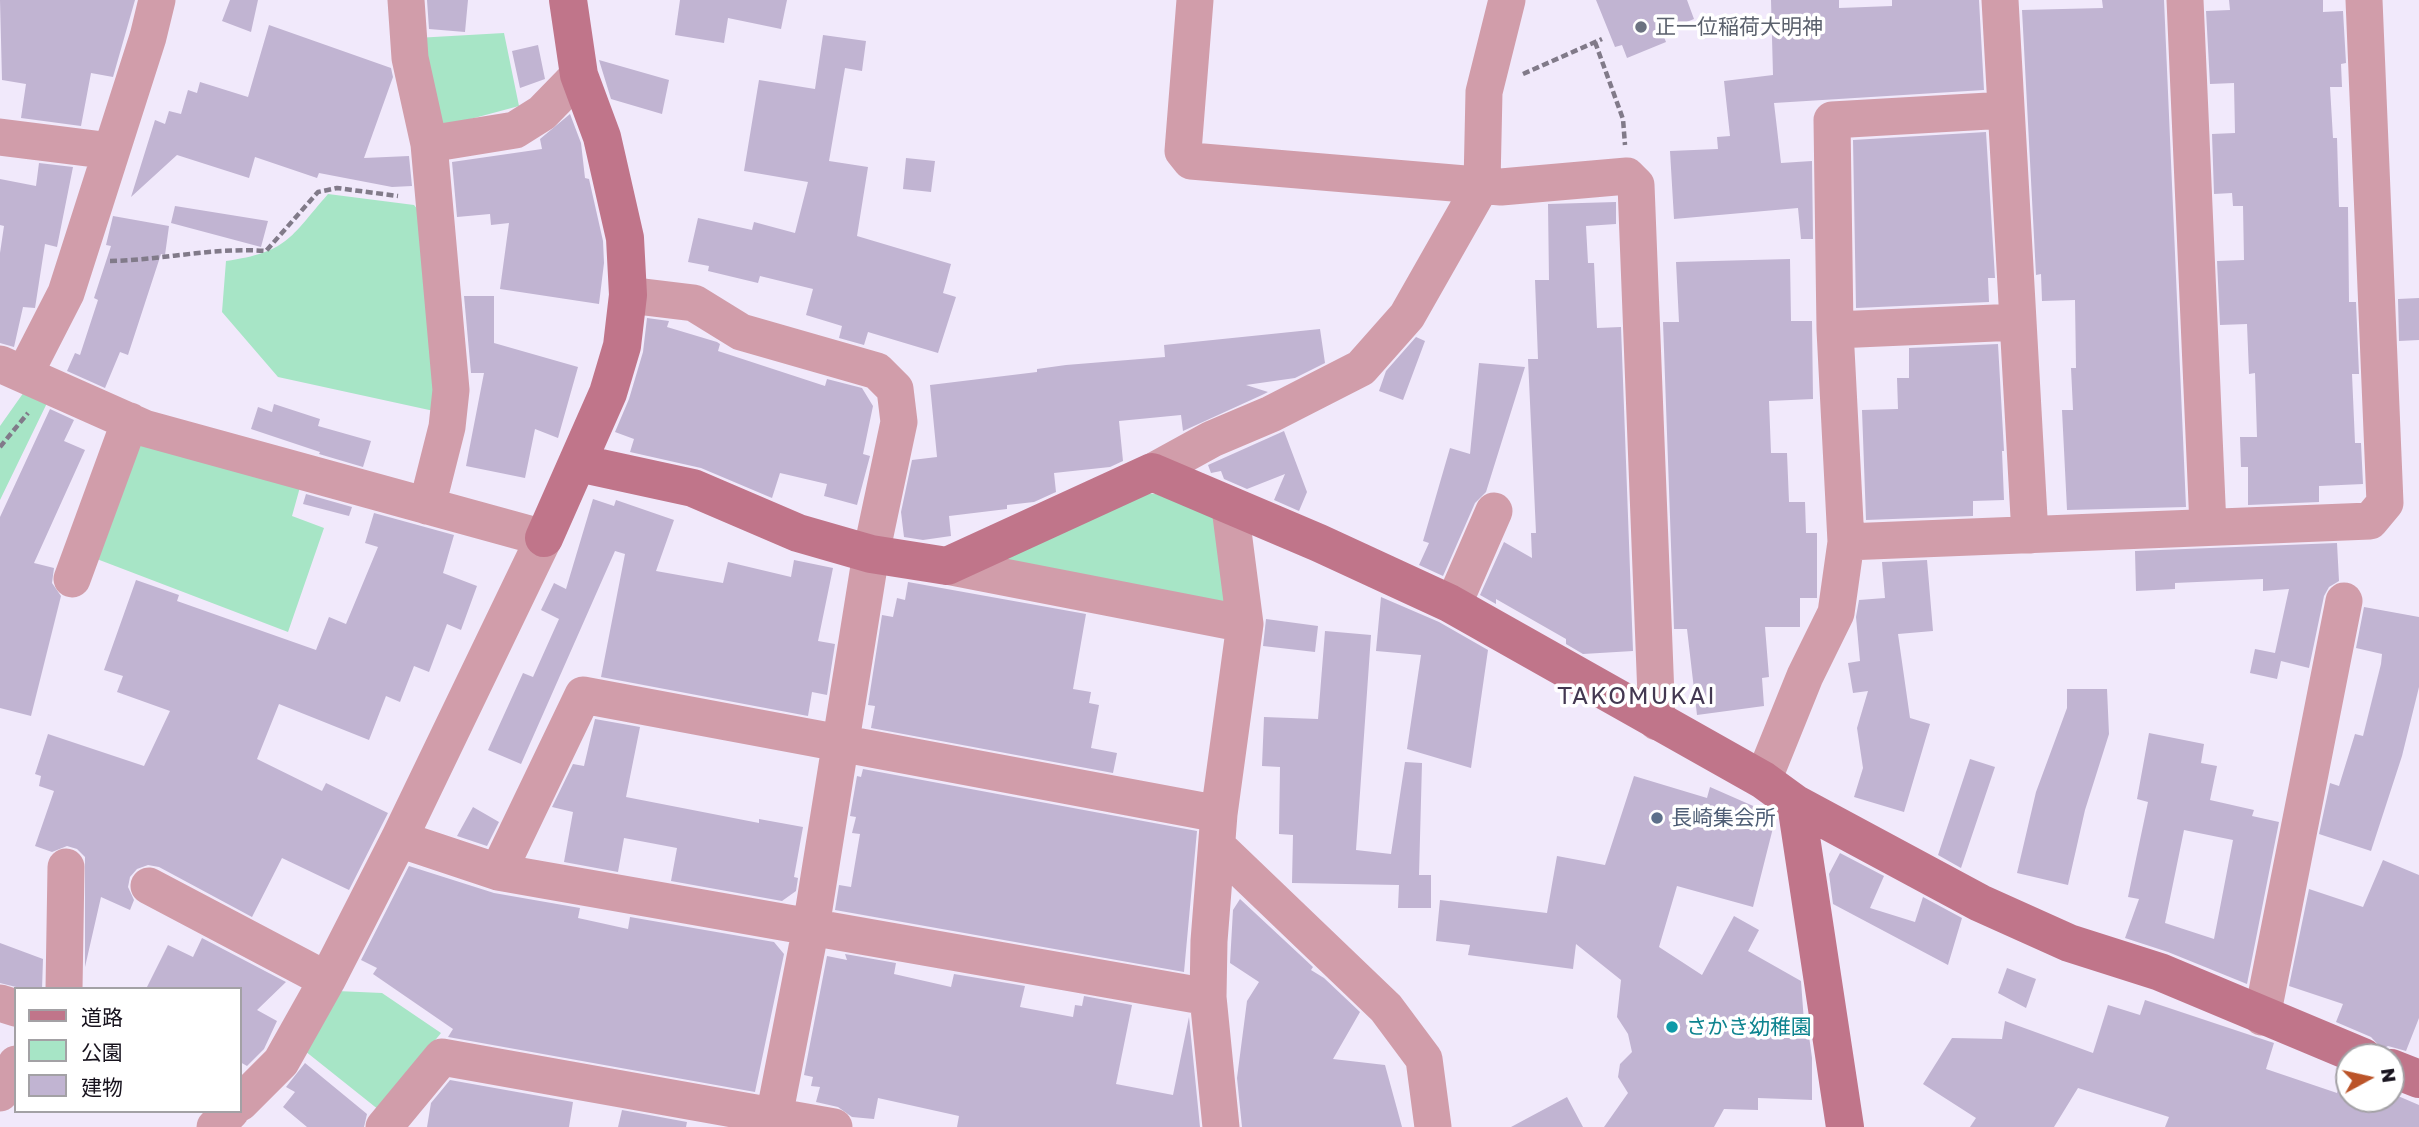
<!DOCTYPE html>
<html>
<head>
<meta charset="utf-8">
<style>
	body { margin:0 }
	#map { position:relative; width:2419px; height:1127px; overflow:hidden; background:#f1e9fb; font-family:"Golos Text","Noto Sans JP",sans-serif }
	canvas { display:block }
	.legend { position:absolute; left:14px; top:987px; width:228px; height:126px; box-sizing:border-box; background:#fff; border:2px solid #a3a1a5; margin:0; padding:9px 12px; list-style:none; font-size:21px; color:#18131e }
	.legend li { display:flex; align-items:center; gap:14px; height:35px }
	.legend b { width:35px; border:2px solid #a3a1a5 }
	.north { position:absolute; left:2335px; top:1043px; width:70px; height:70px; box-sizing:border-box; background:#fff; border:2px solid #a3a1a5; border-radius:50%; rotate:82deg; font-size:19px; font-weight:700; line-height:28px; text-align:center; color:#18131e }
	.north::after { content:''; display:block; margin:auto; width:24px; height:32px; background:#bb5429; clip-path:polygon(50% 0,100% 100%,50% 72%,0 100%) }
</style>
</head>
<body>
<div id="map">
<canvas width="2419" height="1127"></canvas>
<ul class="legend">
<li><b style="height:9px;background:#c0758a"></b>道路</li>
<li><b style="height:19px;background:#a7e5c6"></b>公園</li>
<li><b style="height:19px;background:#c1b4d2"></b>建物</li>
</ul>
<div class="north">N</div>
</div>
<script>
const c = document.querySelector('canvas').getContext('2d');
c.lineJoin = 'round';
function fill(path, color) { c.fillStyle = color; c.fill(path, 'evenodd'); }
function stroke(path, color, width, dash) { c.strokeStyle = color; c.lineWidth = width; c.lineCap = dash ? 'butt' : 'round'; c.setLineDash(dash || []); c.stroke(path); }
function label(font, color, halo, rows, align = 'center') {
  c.font = font + ' "Golos Text","Noto Sans JP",sans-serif'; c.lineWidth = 7; c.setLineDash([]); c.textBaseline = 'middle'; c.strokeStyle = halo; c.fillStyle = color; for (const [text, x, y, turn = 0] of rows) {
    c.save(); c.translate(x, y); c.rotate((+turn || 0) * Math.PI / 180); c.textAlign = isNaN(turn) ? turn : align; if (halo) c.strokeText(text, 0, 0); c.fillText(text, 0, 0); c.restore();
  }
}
fill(new Path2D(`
	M504 33 519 106 437 128 416 38Z
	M328 194 414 205 425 218 443 413 278 377 222 312 226 261C287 252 289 239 328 194Z
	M24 392 48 401 0 500V426Z
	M138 441 302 480 292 516 324 528 288 632 89 556Z
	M1134 492 1156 494 1223 519 1232 594 1223 610 998 564 1000 557Z
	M337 991 382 993 441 1033 379 1110 305 1051Z`), '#a7e5c6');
fill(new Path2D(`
	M0 0H135L113 77 91 73 81 126 21 118 26 84 2 80Z
	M230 0H258L251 32 222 21Z
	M427 0H468L465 32 429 29Z
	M680 0H787L781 29 728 18 724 43 675 35Z
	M1596 0H1687L1694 19 1662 32 1666 42 1627 58 1622 45 1615 47Z
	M1771 0H1839V8L1892 6V0H1979L1984 90 1774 103 1781 163 1812 161 1813 239H1801L1798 208 1674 219 1670 151 1718 149 1717 137 1730 136 1724 81 1773 75Z
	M2102 0H2164L2186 507 2067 510 2062 410H2073L2071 368H2076L2075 300 2042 301 2041 274 2036 275 2022 10 2103 8Z
	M2229 0H2323V12L2343 11 2346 63 2341 64 2342 87H2330L2333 138H2337L2339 207H2348L2349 302H2356L2359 374H2352L2355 443H2361L2363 484 2319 486V502L2248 505V467H2241L2240 437H2257L2255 373 2249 374 2247 324 2220 325 2217 261 2244 260 2243 206H2233L2232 193 2214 194 2212 134 2235 133 2234 83 2210 84 2206 11 2230 10Z
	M269 25 391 68 393 77 364 158 409 156 412 186 392 187 319 173 317 178 255 157 249 178 177 155 131 197 155 120 165 124 169 111 181 114 188 90 197 93 200 82 248 97Z
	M823 35 866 41 862 71 845 68 829 161 868 167 857 236 951 264 943 293 956 297 938 353 868 332 864 345 839 338 842 326 806 315 813 289 760 276 758 283 708 271 709 266 688 262 698 218 752 230 754 222 795 233 808 182 744 171 759 80 815 89Z
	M538 45 545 79 520 88 512 51Z
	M599 60 669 80 662 114 611 99Z
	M570 114 581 143 585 178 589 179 603 241 604 263 599 304 500 289 509 223 491 225 490 214 457 217 452 162 542 149 540 139Z
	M1986 132 1995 278H1988L1989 302 1856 308 1853 140Z
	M906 158 935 161 931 192 903 189Z
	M39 163 73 167 57 247 45 244 35 308 23 307 14 347 0 343V253L4 226 0 225V179L36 186Z
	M1616 202V224L1586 226 1588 263H1594L1597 328 1621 327 1633 651 1583 654 1566 644V639L1496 599V604L1480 595 1504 542 1532 558 1531 533H1536L1528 359H1538L1535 280H1549L1548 204Z
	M175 206 268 221 261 247 171 223Z
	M113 216 169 226 165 255 161 254 128 355 120 352 105 388 67 371 75 353 80 355 98 300 94 298 111 246 106 245Z
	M1790 259 1791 321H1812L1813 399 1769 401 1771 453H1787L1789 502H1805L1806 533H1817V598H1800V627H1765L1769 677 1762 678 1764 706 1697 715 1687 629H1674L1663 322H1679L1676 262Z
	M464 296H494V343L578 367 558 438 535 429 525 478 466 466 484 373H471Z
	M2419 298V340L2399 341 2398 299Z
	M647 318 669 321 667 327 717 342 720 344 718 351 825 386 827 379 862 388 873 406 863 454 870 456 857 505 824 496 827 484 780 473 772 498 701 468 630 452 634 439 615 432 629 399 643 352Z
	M1320 329 1325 363 1295 378 1246 385 1268 392 1262 395 1183 431 1181 415 1119 421 1123 461 1110 467 1054 473 1056 492 1034 502 1007 505V509L949 516 951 536 923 540 904 537 901 512 912 460 937 457 930 385 1037 372V369L1066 365 1165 357 1164 345Z
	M1416 337 1425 341 1403 400 1379 391 1386 371Z
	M1998 344 2004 451H2002L2004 500 1973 501V516L1866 520 1862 410 1898 409 1897 378H1909V348Z
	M1479 363 1525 367 1486 492 1475 503 1443 576 1419 565 1429 543 1423 541 1450 448 1470 454Z
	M274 404 320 419 318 426 371 441 363 467 319 454 320 452 251 429 258 407 272 412Z
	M50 409 74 420 64 441 85 450 34 563 54 568 52 583 61 596 31 716 0 708V517Z
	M1284 431 1307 492 1299 511 1274 500 1285 474 1247 489 1224 479 1221 471 1211 473 1208 465Z
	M306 494 352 507 349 516 303 504Z
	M593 499 614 506 616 500 674 520 656 571 723 583 728 562 791 577 794 560 833 568 818 641 835 644 827 695 812 692 808 716 601 677 625 554 615 551 521 764 488 750 523 673 533 677 559 619 541 610 554 583 566 589Z
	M374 513 454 535 443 573 477 586 461 630 447 624 429 672 414 666 400 702 386 696 369 740 279 704 257 759 322 791 326 783 388 813 349 890 282 858 252 917 159 867 148 865 137 869 130 877 128 887 134 900 130 910 101 897 85 967V857L77 849 67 846 52 852 35 846 54 791 39 786 41 776 35 774 48 734 144 766 170 711 117 692 123 676 104 670 136 580 179 595 177 601 316 650 329 617 346 624 378 547 365 543Z
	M2337 543 2339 581 2329 587 2324 596 2309 668 2281 661 2277 679 2250 673 2255 649 2275 653 2289 589 2263 591V579L2175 583V589L2136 591 2135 551Z
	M1927 560 1933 631 1898 634 1910 718 1930 724 1904 812 1854 797 1863 768 1857 728 1868 691 1853 693 1848 663 1860 661 1856 617 1859 600 1885 598 1882 562Z
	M908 582 1086 614 1073 689 1091 692 1089 703 1099 705 1091 748 1117 753 1113 773 871 728 875 706 868 705 882 615 893 617 897 598 905 600Z
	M1381 597 1439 622 1488 650 1471 768 1407 749 1421 655 1376 651Z
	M2364 607 2419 617V687L2402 756 2371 851 2319 834 2330 783 2339 786 2355 734 2363 736 2381 664 2382 654 2356 648Z
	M1266 619 1318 626 1315 652 1263 646Z
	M1325 631 1371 635 1356 850 1391 854 1405 762 1422 763 1419 875H1431V908H1398L1399 885 1292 883 1293 835 1279 834 1280 767 1262 766 1264 717 1318 719Z
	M2067 689H2107L2109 734 2085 810 2068 885 2017 873 2036 792 2067 708Z
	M595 719 640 727 626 797 759 823V819L803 827 794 877 798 878 796 891 782 901 671 881 677 848 624 838 618 872 564 862 573 812 552 807 573 764 584 766Z
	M2149 733 2204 744 2201 763 2217 766 2210 800 2254 810 2252 816 2279 822 2247 984 2168 952 2125 938 2139 899 2128 897 2148 802 2137 799ZM2184 830 2233 840 2214 939 2165 923Z
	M1970 759 1995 767 1961 868 1938 855Z
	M863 769 1197 831 1184 972 835 910 839 885 851 887 860 834 852 833 856 817 850 816 857 776 861 777Z
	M1634 776 1707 798 1710 787 1776 816 1753 907 1677 886 1659 947 1702 975 1734 916 1759 930 1748 951 1801 981 1805 1036H1809L1812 1058V1100L1758 1098V1110L1724 1109 1714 1127H1604L1628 1093 1618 1077 1620 1064 1632 1052 1628 1034 1617 1017 1621 980 1576 944 1573 969 1468 955 1470 945 1436 941 1440 900 1547 913 1557 856 1605 865Z
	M473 807 499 822 487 846 457 836Z
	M1840 853 1884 876 1870 908 1915 922 1923 897 1962 918 1948 965 1833 904 1829 874Z
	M2383 860 2419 875V1018L2406 1051 2388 1046 2382 1049 2371 1037 2336 1022 2343 1004 2289 986 2309 889 2363 907Z
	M409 866 494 893 580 908 578 918 628 929 630 917 774 942 784 954 755 1092 448 1037 453 1029 373 974 377 968 361 960Z
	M1240 899 1313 967 1311 970 1324 978 1360 1012 1333 1059 1385 1065 1402 1127H1242L1237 1078 1247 1001 1259 982 1230 963 1233 910Z
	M202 938 286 982 257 1010 277 1021 264 1049 247 1066 240 1062V989H146L168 945 193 957Z
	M0 943 43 959 42 989H24L0 983Z
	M845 954 896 963 894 974 951 987 954 974 1025 986 1020 1007 1073 1017 1075 1005 1082 1006 1084 996 1132 1005 1116 1084 1173 1095 1189 1017 1200 1127H957L959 1116 878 1098 874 1119 852 1117 838 1107 816 1102 820 1087 811 1086 813 1077 804 1075 827 956 847 960Z
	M2007 968 2036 979 2026 1008 1998 993Z
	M2145 1000 2274 1043 2266 1069 2337 1093 2344 1073 2349 1075V1099H2391V1093L2419 1105V1127H2165L2169 1117 2078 1088 2054 1127H1970L1976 1118 1923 1084 1952 1038 2002 1039 2005 1021 2093 1053 2108 1005 2140 1015Z
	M305 1063 367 1114 364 1127H307L283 1107 295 1092 286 1087Z
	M450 1080 573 1102 569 1127H427L431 1103Z
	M1567 1097 1583 1127H1511Z
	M622 1110 687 1122 686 1127H618Z`), '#c1b4d2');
stroke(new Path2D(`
	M1595 42 1623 119 1625 145
	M1523 74 1602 39
	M110 261C162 260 214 247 266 251L318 192 337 188 398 196
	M0 447 28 413`), '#817a89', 4.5, [7, 3.5]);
stroke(new Path2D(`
	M406 0 410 58 429 144 451 390 447 427 427 506
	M1195 0 1183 151 1191 161 1501 187 1627 176 1636 185 1657 722
	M2000 0 2030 535
	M2185 0 2208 526
	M0 137 111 151
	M429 144 515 130 542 113 579 75
	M628 295 694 303 741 332 877 371 895 389 899 422 871 554 811 927 772 1127
	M1835 330 2018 322
	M0 364 144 428 544 538 399 839 327 980 281 1062 240 1103
	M25 373 66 293 148 37 157 0
	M1152 472 1212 439 1271 414 1361 368 1407 316 1482 184 1484 92 1507 0
	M1846 542 2370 521 2385 503 2364 0
	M947 566 1245 624
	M72 579 130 421
	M1453 605 1494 511
	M1763 780 1805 676 1836 613 1846 542 1835 330 1832 120 2006 110
	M399 839 498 872 1208 997
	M1219 848 1386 1008 1424 1059 1433 1127
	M498 872 583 695 1219 814
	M149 886 327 980
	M64 989 66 867
	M0 1003 16 1008
	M2262 1017 2344 601
	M0 1093 16 1064
	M215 1127 231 1111
	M384 1127 442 1057 834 1127
	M1221 1127 1208 997 1209 941 1219 814 1245 624 1230 508`), '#d19daa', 37);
stroke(new Path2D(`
	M578 463 693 488 798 533 871 554 947 566 1152 472 1319 543 1449 603 1763 780 1796 804 1980 903 2069 943 2160 972 2363 1057
	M544 538 608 393 622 346 628 295 625 238 602 137 579 75 568 0
	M1796 804 1845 1127
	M2391 1068 2419 1079`), '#c0758a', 38);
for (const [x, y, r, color] of [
	[1641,27,7,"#6b7280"],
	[1657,818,7,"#5c6f8a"],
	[1672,1027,7,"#0f9aa8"]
]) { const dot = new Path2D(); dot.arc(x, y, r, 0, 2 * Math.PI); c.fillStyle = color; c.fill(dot); stroke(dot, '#fff', 2.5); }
label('21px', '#5b616d', '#fff', [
	["正一位稲荷大明神",1655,27]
], 'left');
label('21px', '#4e5e75', '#fff', [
	["長崎集会所",1671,818]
], 'left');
label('21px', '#0d838f', '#fff', [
	["さかき幼稚園",1686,1027]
], 'left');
c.letterSpacing = '2px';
label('24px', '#433851', '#fff', [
	["TAKOMUKAI",1637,696]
]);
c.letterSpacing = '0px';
</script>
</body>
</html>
